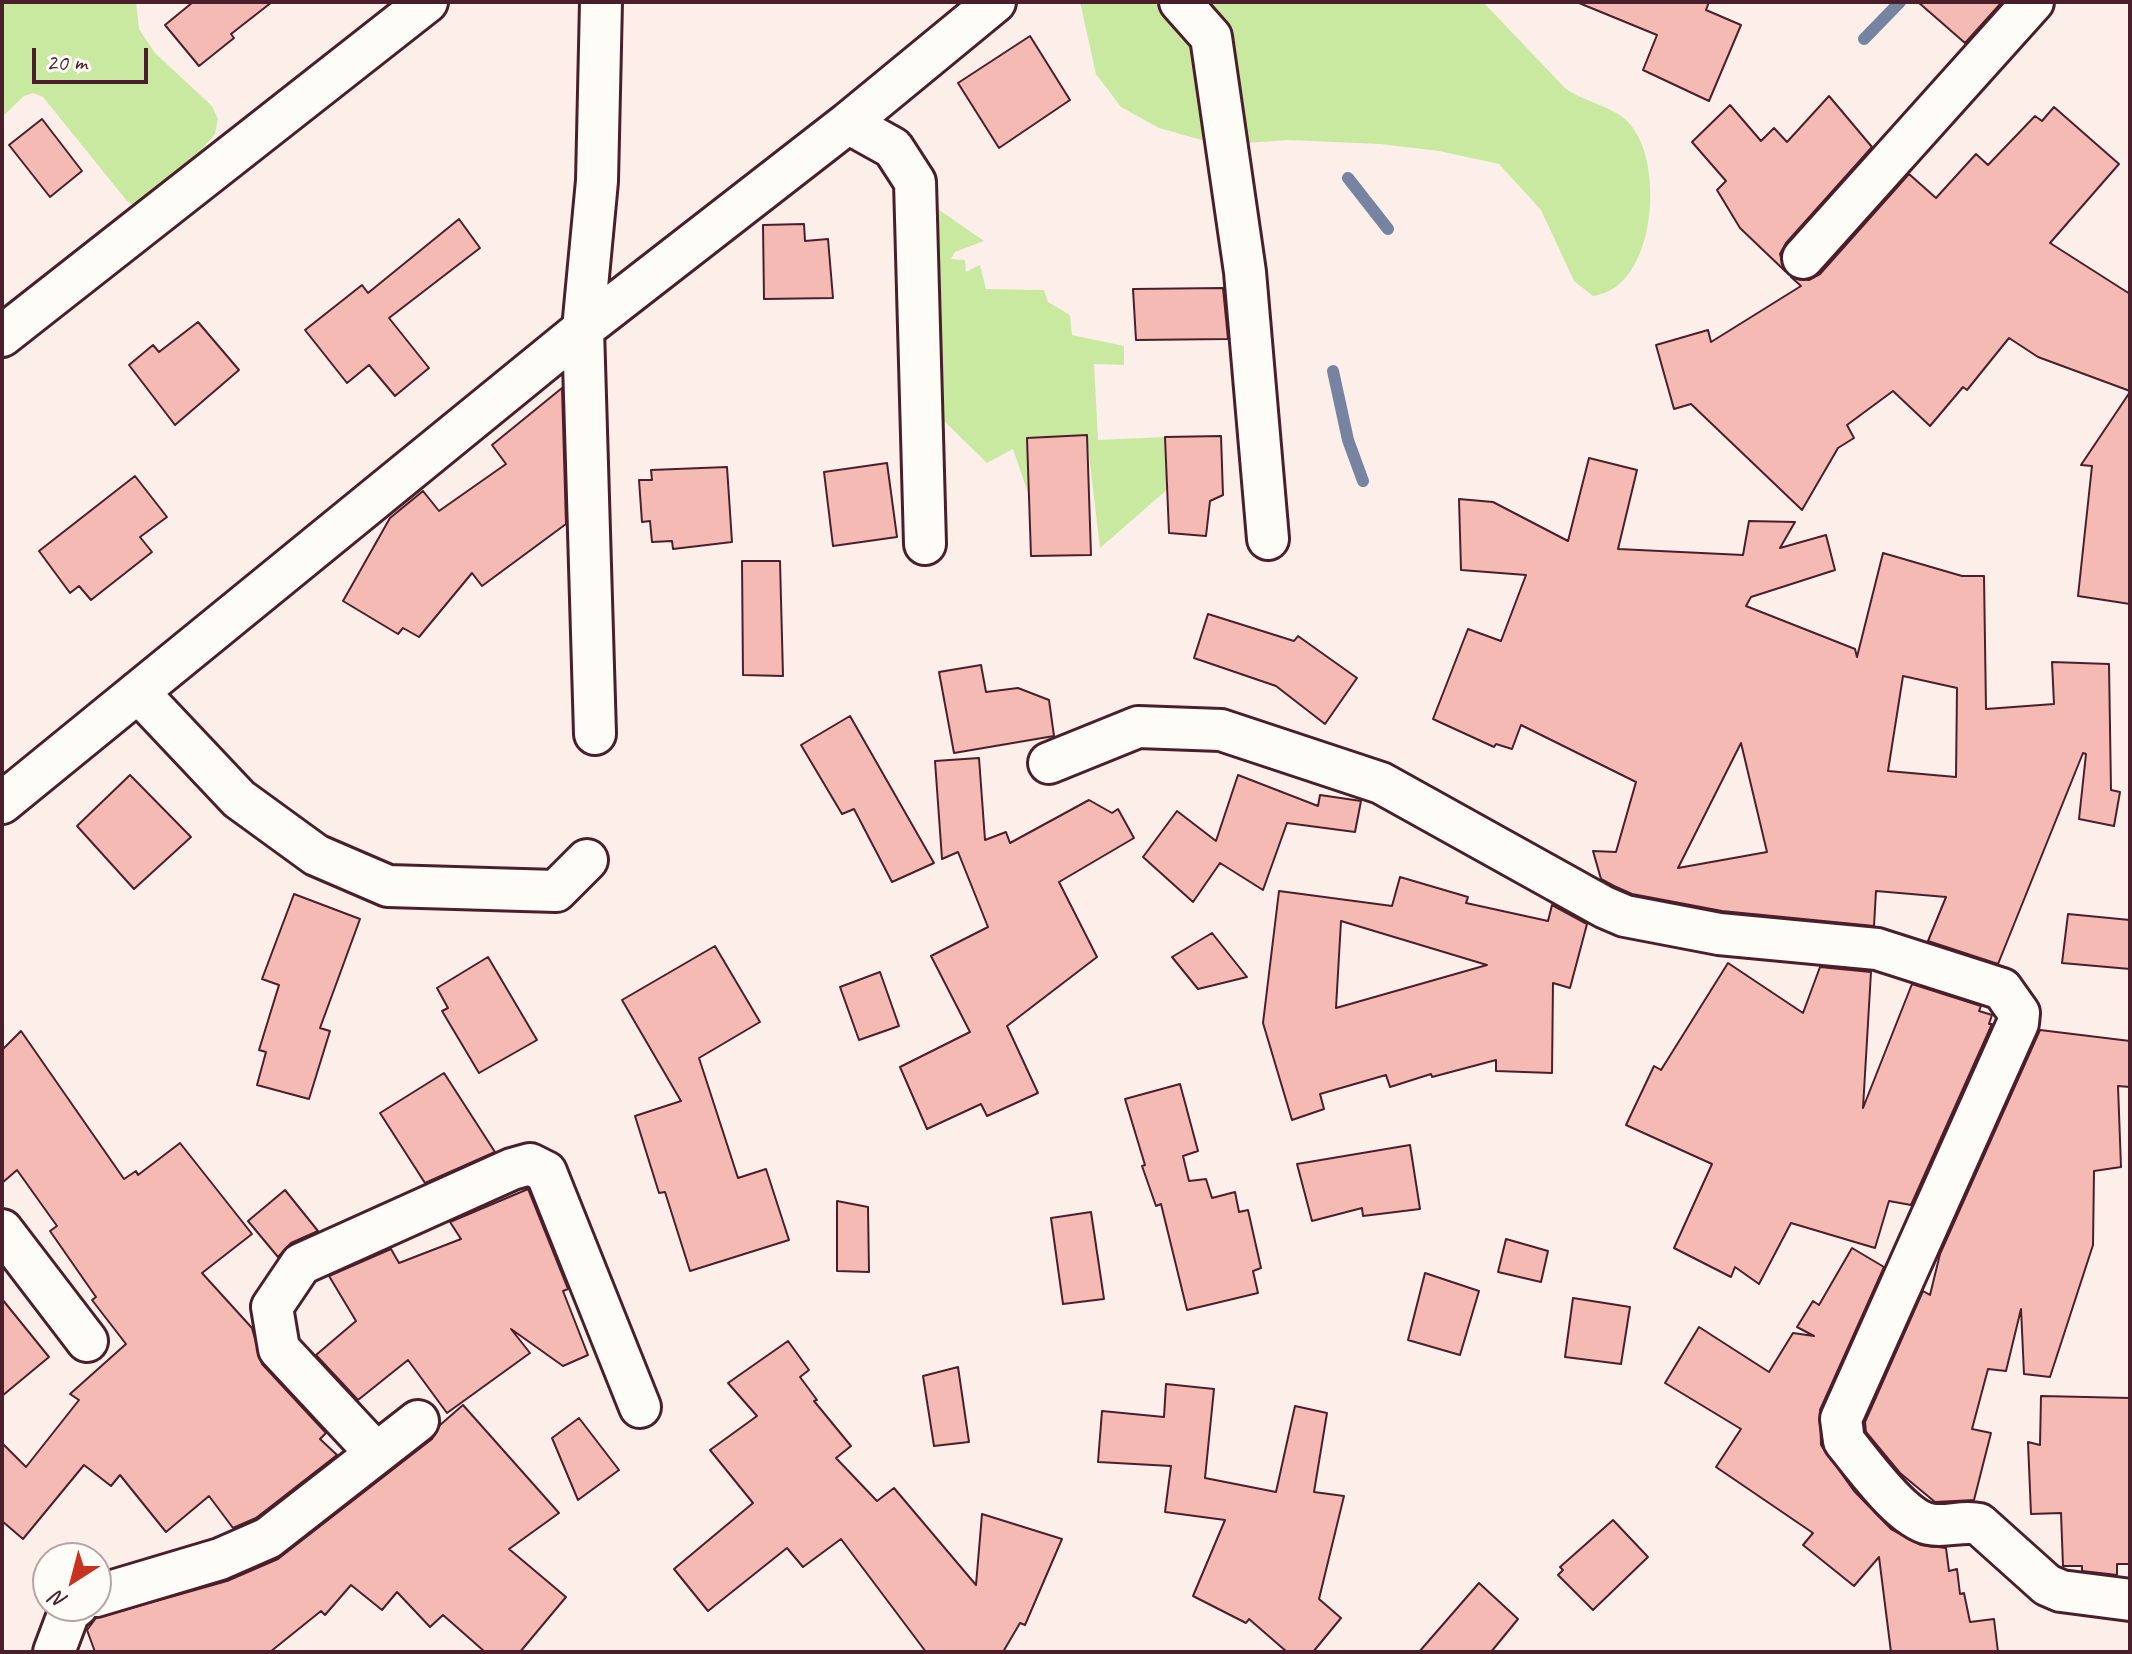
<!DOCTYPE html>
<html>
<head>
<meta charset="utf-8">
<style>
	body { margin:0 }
	#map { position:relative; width:2132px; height:1654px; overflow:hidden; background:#fcefea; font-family:Caveat,sans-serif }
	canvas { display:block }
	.frame { position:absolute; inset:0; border:4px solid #4a1f2b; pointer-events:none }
	.north { position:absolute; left:32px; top:1542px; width:80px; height:80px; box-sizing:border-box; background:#fdfcf7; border:2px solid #b5a4a5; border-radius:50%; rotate:216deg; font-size:22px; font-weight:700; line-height:32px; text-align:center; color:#4a1f2b }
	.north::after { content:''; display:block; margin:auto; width:28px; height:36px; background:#c8321e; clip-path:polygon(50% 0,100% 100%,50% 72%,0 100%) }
	.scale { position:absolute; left:32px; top:48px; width:116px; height:36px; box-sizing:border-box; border:4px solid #4a1f2b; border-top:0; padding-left:10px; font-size:24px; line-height:28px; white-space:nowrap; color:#4a1f2b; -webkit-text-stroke:6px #fdfcf7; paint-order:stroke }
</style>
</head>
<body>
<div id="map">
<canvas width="2132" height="1654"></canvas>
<div class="frame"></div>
<div class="north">N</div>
<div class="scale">20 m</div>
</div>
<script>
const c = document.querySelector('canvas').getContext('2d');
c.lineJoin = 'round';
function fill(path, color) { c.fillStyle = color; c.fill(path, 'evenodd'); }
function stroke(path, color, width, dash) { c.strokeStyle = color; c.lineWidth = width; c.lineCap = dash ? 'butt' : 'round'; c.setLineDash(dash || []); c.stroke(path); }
fill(new Path2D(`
	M2 2H136L139 29 155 53 212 106 218 119 215 134 162 196 139 209 127 201 43 97 33 93 24 96 2 117Z
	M1080 2H1483L1565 88C1585 103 1618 106 1633 128 1664 170 1655 288 1593 296L1574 281 1541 210 1499 164 1439 151 1380 144 1288 140 1219 145 1159 128 1121 107 1096 74Z
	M915 193 984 241 955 252 951 259 965 260 966 272 980 265 986 289 1044 290 1048 302 1070 315 1072 335 1124 346V365L1094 364 1098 440 1165 437 1169 488 1100 548 1088 447 1070 452 1049 437 1027 438 1029 496 1013 449 987 463 939 416Z`), '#c9e9a1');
stroke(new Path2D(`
	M1864 39 1900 2
	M1348 178 1388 229
	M1333 371 1348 440 1363 481`), '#7684a1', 12);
const building = new Path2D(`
	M193 2H272L231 34 234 38 199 66 165 25Z
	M1709 2 1706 10 1741 25 1709 101 1643 70 1657 35 1579 3Z
	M1918 2H2002L1965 43Z
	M1030 36 1070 100 999 148 958 83Z
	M1829 96 1872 147 1786 243 1780 254 1785 271 1740 228 1717 190 1726 181 1692 142 1730 105 1761 141 1774 128 1787 142Z
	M2054 107 2119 164 2050 243 2130 294V391L2038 357 2009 338 1967 390 1963 387 1930 426 1893 391 1847 425 1854 438 1838 448 1802 510 1691 404 1674 409 1656 345 1708 330 1711 342 1801 286 1791 277 1809 280 1820 274 1909 174 1936 198 1976 154 1988 165 2035 116 2042 121Z
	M42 119 82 171 50 197 9 145Z
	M459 219 480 248 389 318 429 368 395 396 369 365 347 383 305 330 362 285 368 293Z
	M804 224 805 241 828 239 833 298 764 299 763 225Z
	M1223 288 1228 339 1136 340 1133 289Z
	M198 322 239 370 175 425 129 365 153 345 159 352Z
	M562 388 566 524 482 586 472 573 419 637 403 628 398 634 343 601 390 518 423 491 439 511 506 464 492 445Z
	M2130 392V604L2078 596 2092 466 2081 465Z
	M1087 435 1091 555 1031 556 1027 438Z
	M1221 436 1223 495 1210 501 1206 536 1169 533 1165 437Z
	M1589 458 1637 470 1618 549 1743 555 1749 521 1795 522 1780 548 1826 535 1835 570 1751 597 1746 606 1855 649 1857 657 1883 553 1962 576H1984L1986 709 2054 704 2052 662 2109 664 2111 790 2120 792 2114 826 2079 819 2086 754 2083 753 1998 964 1928 941 1946 897 1876 891 1874 926 1722 911 1632 894 1614 886 1601 879 1593 851 1616 852 1636 782 1521 725 1512 749 1496 744 1494 747 1433 719 1468 629 1501 641 1526 575 1461 570 1459 499 1493 502 1568 541ZM1903 676 1957 688 1956 777 1888 771ZM1741 743 1767 852 1678 868Z
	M887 463 897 537 833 546 824 472Z
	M727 467 732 542 673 549 672 541 652 542 650 521 642 522 639 480H652L651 470Z
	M135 476 167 517 140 537 152 552 91 600 79 586 70 593 39 551Z
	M742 561H780L783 676 743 675Z
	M1208 614 1294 641 1298 636 1357 678 1325 724 1276 686 1194 658Z
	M981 665 986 692 1018 688 1049 700 1054 736 954 753 939 672Z
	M850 716 934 863 892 882 854 809 842 814 801 745Z
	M979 758 985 840 1006 832 1010 843 1089 800 1112 813 1118 809 1134 838 1059 882 1097 957 1007 1026 1038 1093 987 1116 981 1104 927 1129 900 1067 970 1032 931 956 988 927 958 852 942 859 935 761Z
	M130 775 191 837 134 889 77 826Z
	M1238 775 1318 806 1320 795 1361 801 1355 832 1287 823 1263 890 1220 863 1193 902 1143 857 1177 811 1216 841Z
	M1400 877 1468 897 1466 903 1548 921 1552 905 1587 924 1570 988 1553 983 1552 1073 1496 1071V1060L1432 1077 1431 1074 1390 1087 1386 1075 1320 1094 1324 1109 1292 1120 1263 1023 1279 891 1392 906ZM1341 921 1487 965 1336 1008Z
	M294 894 360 919 320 1028 330 1031 309 1099 257 1085 266 1052 259 1050 279 985 262 979Z
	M2068 914 2130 920V969L2062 963Z
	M1212 933 1247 977 1198 989 1172 957Z
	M715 946 760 1022 699 1058 738 1178 766 1169 789 1240 690 1271 665 1192 659 1193 635 1116 681 1101 622 1000Z
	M488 957 537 1040 479 1073 442 1011 448 1008 437 988Z
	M1728 963 1803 1013 1820 967 1871 972 1863 1108 1912 984 1981 1006 1979 1011 1992 1015 1989 1024H1992L1911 1205 1889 1201 1875 1248 1791 1223 1759 1284 1735 1267 1731 1277 1674 1248 1712 1164 1626 1125 1654 1066 1661 1070Z
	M880 972 899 1026 859 1040 840 987Z
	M2040 1030 2130 1041V1087L2118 1086 2121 1167 2094 1171 2093 1245 2050 1377 2024 1374 2021 1309 2006 1371 1988 1369 1972 1429 1991 1433 1974 1500 1935 1502 1900 1473 1866 1432 1865 1422 1923 1291 1930 1295 1940 1254Z
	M21 1031 124 1179 136 1171 138 1175 180 1143 252 1234 202 1273 252 1328 262 1364 326 1433 320 1439 337 1455 256 1518 233 1528 209 1496 166 1532 120 1475 111 1486 84 1465 23 1539 2 1521V1443L26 1467 79 1400 70 1394 126 1344 92 1300 96 1297 50 1231 57 1226 17 1170 2 1183V1050Z
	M444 1073 495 1152 425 1183 380 1113Z
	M1180 1084 1198 1151 1183 1156 1189 1181 1206 1179 1212 1198 1235 1192 1239 1212 1248 1210 1261 1268 1253 1271 1258 1293 1187 1310 1161 1204 1156 1206 1142 1166 1145 1165 1125 1099Z
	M1410 1145 1420 1209 1363 1216 1362 1208 1312 1221 1297 1164Z
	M528 1189 568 1289 563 1291 588 1355 563 1366 511 1329 530 1353 447 1413 408 1360 358 1400 316 1355 356 1321 329 1276 391 1249 399 1263 461 1239 450 1222Z
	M285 1190 318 1231 291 1243 278 1257 248 1221Z
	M837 1201 868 1207 869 1272 837 1271Z
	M1091 1212 1104 1299 1063 1304 1051 1218Z
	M1506 1239 1548 1251 1541 1282 1498 1272Z
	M1852 1248 1884 1267 1820 1410 1821 1445 1854 1491 1891 1529 1921 1545 1946 1548 1949 1571 1957 1569 1960 1594 1964 1593 1970 1622 1994 1619 1998 1652H1891L1879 1557 1854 1586 1803 1545 1813 1533 1716 1467 1741 1429 1665 1383 1699 1327 1769 1372 1793 1333 1814 1336 1797 1327 1813 1301 1819 1305Z
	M1425 1273 1479 1291 1460 1355 1408 1340Z
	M1573 1298 1630 1307 1621 1364 1565 1357Z
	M2 1299 49 1357 2 1396Z
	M788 1341 809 1370 800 1377 817 1400 814 1401 851 1446 836 1458 877 1501 894 1488 976 1585 982 1514 1062 1539 1025 1625 1020 1623 1003 1652H926L841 1539 803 1567 787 1548 708 1611 674 1569 753 1503 710 1450 757 1416 728 1383Z
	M958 1367 969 1442 934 1446 923 1376Z
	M1166 1384 1214 1389 1205 1478 1276 1492 1295 1406 1327 1413 1314 1492 1344 1496 1319 1599 1341 1618 1313 1652H1287L1249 1619 1246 1623 1193 1596 1225 1520 1165 1512 1171 1466 1098 1462 1102 1411 1164 1417Z
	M2041 1396 2130 1398V1564H2117V1575L2082 1571V1566H2063L2061 1513 2031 1514 2028 1442 2040 1445Z
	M463 1405 559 1513 509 1549 566 1597 520 1652H485L443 1615 430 1627 397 1592 382 1610 351 1585 325 1615 321 1611 270 1652H95L87 1630 96 1618 227 1581 278 1559 432 1439 440 1425Z
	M579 1418 619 1470 578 1500 552 1438Z
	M1613 1520 1648 1557 1593 1610 1558 1575 1563 1570 1560 1567Z
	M1479 1583 1518 1619 1491 1652H1419Z`);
fill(building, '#f6bab5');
stroke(building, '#4a1f2b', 2);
const minor = new Path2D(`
	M1180 2 1211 37 1245 272 1268 539
	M848 123 893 148 915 182 925 544
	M1803 258 2033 2
	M2 336 427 2
	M138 692 239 799 316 855 388 886 556 891 587 860
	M595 734 583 329 597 181 601 2
	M1049 763 1138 727 1221 730 1381 783 1604 907 1625 916 1719 934 1877 949 2002 989 2019 1013 2018 1023 1841 1419 1844 1441C1863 1464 1901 1518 1929 1524 1946 1528 1962 1520 1979 1524L2047 1585 2061 1591 2130 1600
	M2 803 583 329 848 123 995 2
	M2 1230 87 1341
	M376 1453 279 1349 272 1307 301 1264 512 1169 530 1164 546 1172 640 1407
	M96 1596 220 1559 268 1538 418 1421
	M54 1652 69 1612 77 1606`);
stroke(minor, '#4a1f2b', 46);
stroke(minor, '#fdfcf7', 40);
</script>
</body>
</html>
